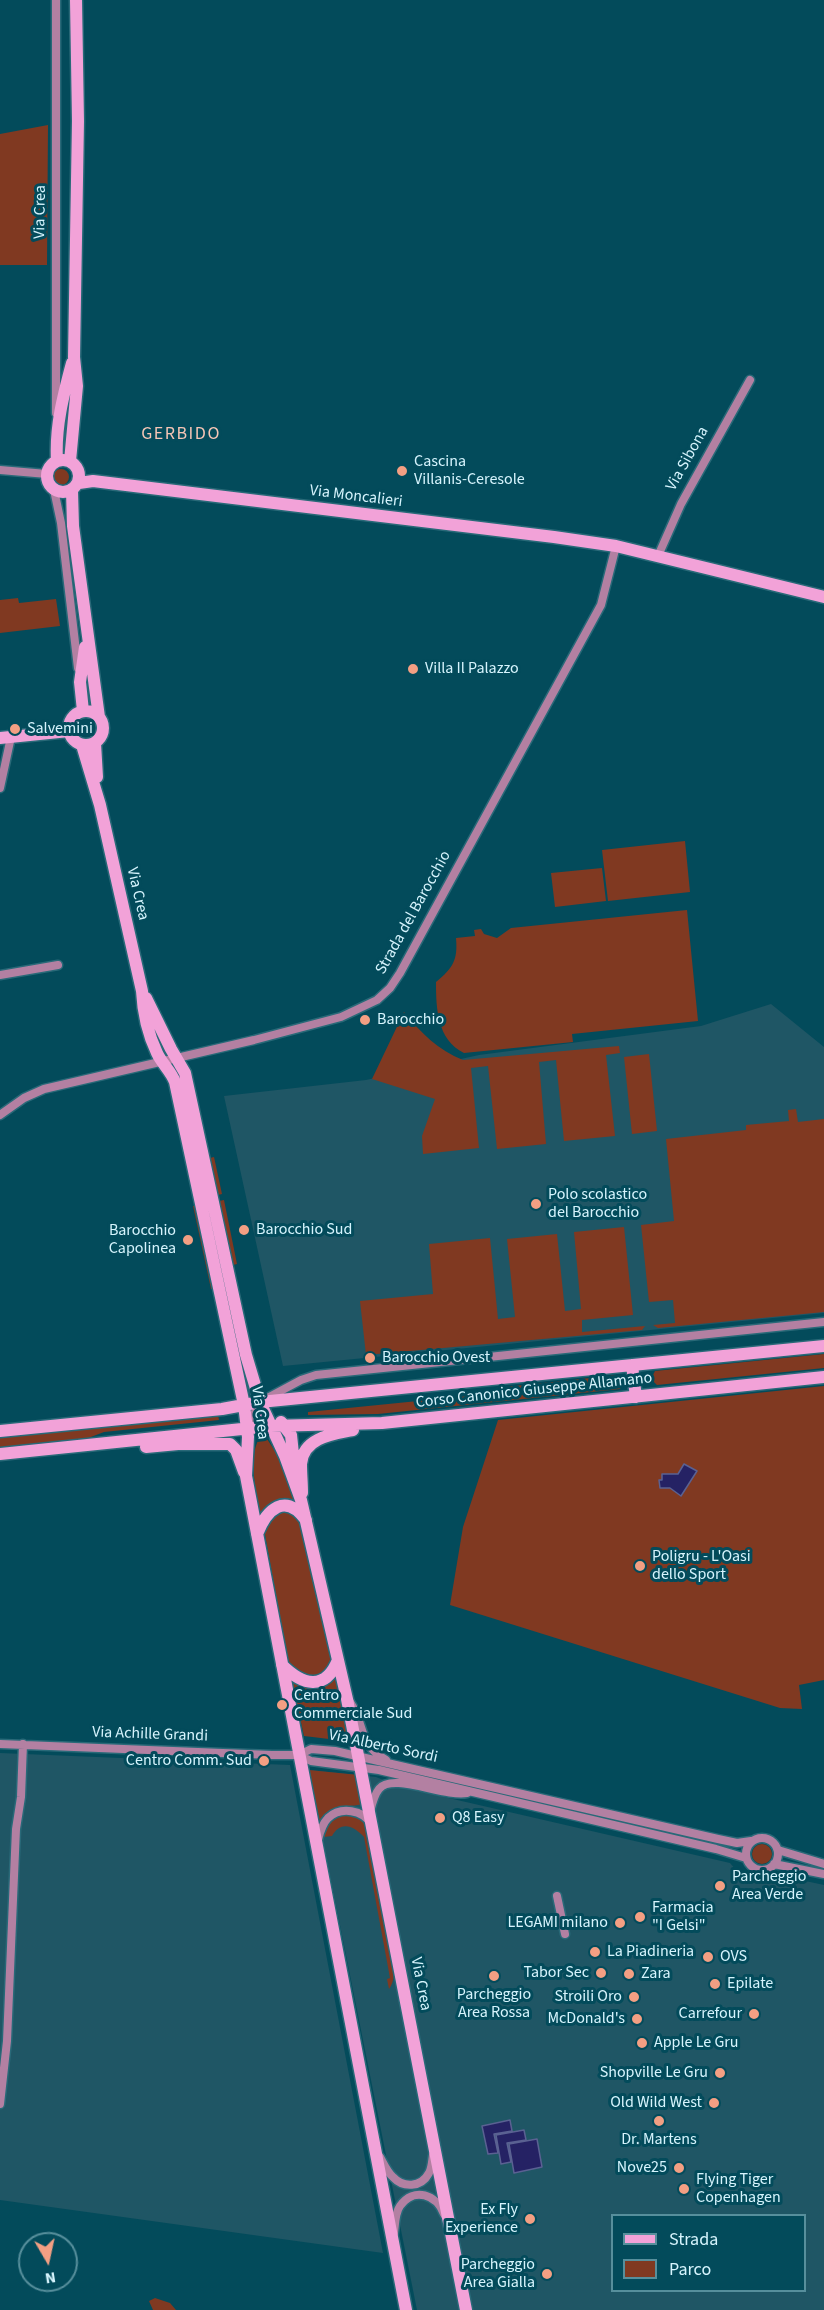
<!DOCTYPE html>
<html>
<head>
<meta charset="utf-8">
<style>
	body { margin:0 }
	#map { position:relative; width:824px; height:2310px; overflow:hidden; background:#034b5b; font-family:"Source Sans 3",sans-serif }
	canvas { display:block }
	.legend { position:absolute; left:611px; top:2214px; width:195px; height:78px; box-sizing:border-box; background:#034b5b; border:2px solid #578f9c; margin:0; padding:8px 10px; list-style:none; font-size:18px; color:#d6f4fd }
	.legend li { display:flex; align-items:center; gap:12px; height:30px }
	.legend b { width:30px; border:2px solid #578f9c }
	.north { position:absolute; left:18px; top:2232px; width:60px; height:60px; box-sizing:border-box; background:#034b5b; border:2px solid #578f9c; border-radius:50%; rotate:171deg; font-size:16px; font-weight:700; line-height:24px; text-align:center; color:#d6f4fd }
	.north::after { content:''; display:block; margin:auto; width:21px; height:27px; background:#f39f83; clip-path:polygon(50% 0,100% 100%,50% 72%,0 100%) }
</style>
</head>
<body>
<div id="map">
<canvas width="824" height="2310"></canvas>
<ul class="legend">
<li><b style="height:8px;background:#f2a2d8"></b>Strada</li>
<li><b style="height:16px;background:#803921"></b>Parco</li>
</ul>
<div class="north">N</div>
</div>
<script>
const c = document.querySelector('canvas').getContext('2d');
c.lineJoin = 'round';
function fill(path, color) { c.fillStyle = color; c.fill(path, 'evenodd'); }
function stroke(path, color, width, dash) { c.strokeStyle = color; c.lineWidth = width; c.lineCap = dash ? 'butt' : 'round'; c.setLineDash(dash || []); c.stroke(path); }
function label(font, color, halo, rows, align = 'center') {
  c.font = font + ' "Source Sans 3",sans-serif'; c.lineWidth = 6; c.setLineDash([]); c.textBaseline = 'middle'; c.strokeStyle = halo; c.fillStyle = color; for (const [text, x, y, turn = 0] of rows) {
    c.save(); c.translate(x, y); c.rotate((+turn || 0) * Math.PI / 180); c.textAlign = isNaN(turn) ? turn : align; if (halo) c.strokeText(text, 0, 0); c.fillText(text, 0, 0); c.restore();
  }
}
fill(new Path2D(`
	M771 1004 824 1047V1313L283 1366 224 1096 366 1080 479 1055 701 1026Z
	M0 1753 290 1765 383 2253 0 2200Z
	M309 1770 376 1777 401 1787 730 1863 743 1878 753 1882 768 1883 787 1877 824 1885V2310H417ZM612 2216H804V2290H612Z`), '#1f5665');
fill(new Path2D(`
	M48 125 47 265H0V134Z
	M53 477a8 8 0 1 1 16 0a8 8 0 1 1-16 0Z
	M18 598 19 603 56 599 60 626 0 633V600Z
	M685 841 690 892 608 901 602 850Z
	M602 868 606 901 555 907 551 873Z
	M687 910 698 1021 572 1034 573 1042 464 1053C437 1040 436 1008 436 982 453 968 458 960 456 938L475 936 474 930 481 929 484 934 497 938 511 928Z
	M404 1012C421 1033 438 1050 463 1060L619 1046 620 1053 606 1055 615 1136 564 1141 556 1060 539 1062 546 1144 497 1149 488 1066 471 1068 479 1148 423 1154 422 1136 435 1099 372 1079Z
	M649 1054 657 1131 632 1134 624 1057Z
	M796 1109 798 1122 824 1119V1312L658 1328 653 1325 675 1323 673 1300 649 1302 641 1225 674 1221 666 1139 746 1130V1125L789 1121 788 1110Z
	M214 1157 222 1194 218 1195 210 1158Z
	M224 1200 237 1264 233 1265 219 1201Z
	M193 1206H197L215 1289H211Z
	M624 1227 633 1315 582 1320V1332L645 1326 642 1330 366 1355 360 1301 433 1294 429 1244 490 1238 498 1319 515 1317 507 1239 557 1234 565 1311 581 1309 574 1232Z
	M824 1354V1368L657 1385 651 1379 655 1371Z
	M619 1375 624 1381 620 1389 378 1414 308 1415V1412L468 1396 496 1388Z
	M824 1386V1680L799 1685 802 1709 780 1708 450 1605 463 1527 498 1420Z
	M218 1415 219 1420 104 1432 83 1440 0 1448V1438Z
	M262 1435 265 1436 279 1457 299 1507 260 1516C257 1495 246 1452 262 1435Z
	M287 1509 299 1516 334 1654C329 1671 322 1675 305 1677L292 1668 288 1662 264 1529 269 1516Z
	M337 1672 354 1742 304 1736 292 1681 306 1687Z
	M309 1770 359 1775 364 1804C347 1807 329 1806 320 1823Z
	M342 1815 355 1816 365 1823 389 1928C384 1948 402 1972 389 1989L387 1979 390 1978 364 1837C354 1826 341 1820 332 1836L323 1837 328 1824Z
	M752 1854a10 10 0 1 1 20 0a10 10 0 1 1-20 0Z
	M155 2298 170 2303 176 2310H153L149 2301Z`), '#803921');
const water = new Path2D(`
	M684 1464 697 1471 681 1496 670 1488H660L659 1480H662V1474H678Z
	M510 2120 512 2131 494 2134 498 2153 488 2154 482 2126Z
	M524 2130 526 2140 507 2143 511 2162 501 2164 496 2135Z
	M537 2139 542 2167 514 2173 509 2144Z`);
fill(water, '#252264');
stroke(water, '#5a6192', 1.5);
const street = new Path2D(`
	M56 413V0
	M0 470 47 474
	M54 490 61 523 78 668
	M658 556 681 504 750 380
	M0 788 11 737
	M0 975 58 965
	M0 1115 24 1098 44 1089 254 1040 341 1017 377 1000 390 988 400 973 601 605 616 546
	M247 1428 260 1402 301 1380 316 1375 824 1322
	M350 1702C366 1726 357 1743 386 1760
	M0 1744 272 1755H299L311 1749 335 1751 718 1839 737 1843 751 1841
	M299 1755 311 1761 379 1770 716 1849 746 1858
	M370 1812C372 1804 374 1795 379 1789 392 1772 443 1797 467 1793
	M746 1854a16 16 0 1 1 32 0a16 16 0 1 1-32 0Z
	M318 1840C320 1832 322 1824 328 1818 341 1806 363 1810 371 1824
	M778 1850 824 1864
	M774 1864 824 1874
	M557 1896 565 1934
	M0 2104 7 2041 16 1829 21 1797 23 1744
	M380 2157C384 2164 387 2172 393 2177 403 2188 421 2188 429 2173 432 2168 432 2161 433 2155
	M394 2233C395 2225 395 2213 400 2206 414 2186 437 2195 444 2214`);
const secondary = new Path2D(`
	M47 476a16 16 0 1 1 32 0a16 16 0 1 1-32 0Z
	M57 461C55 427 63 396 72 363
	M70 461 77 386 74 357 78 121 76 0
	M79 483 93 481 554 537 616 546 824 597
	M72 491 73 526 99 717
	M69 728a17 17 0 1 1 34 0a17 17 0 1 1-34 0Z
	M83 711 80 682 85 647
	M0 738 69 731
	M95 743 97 777
	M82 745 100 805 142 991C143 1012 148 1034 157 1053 162 1064 171 1071 175 1082L244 1405 248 1437 246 1476 406 2310
	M146 998 171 1049 185 1073 246 1355 260 1402 285 1456 301 1500 347 1699 466 2310
	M632 1365 636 1397
	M281 1422 291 1435 295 1473
	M0 1431 222 1409 260 1402 824 1346
	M146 1447 178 1444H230L236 1450 244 1472
	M0 1454 271 1426 382 1423 824 1377
	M302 1493C302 1483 301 1474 301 1464 303 1438 332 1434 353 1430
	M257 1534C267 1509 285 1492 306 1520
	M282 1665C302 1685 325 1692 338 1660`);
stroke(street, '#296978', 11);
stroke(secondary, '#296978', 15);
stroke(street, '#b380a2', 8);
stroke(secondary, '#f2a2d8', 12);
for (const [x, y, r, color] of [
	[402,471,6,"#f39f83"],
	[413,669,6,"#f39f83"],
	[15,729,6,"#f39f83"],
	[365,1020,6,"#f39f83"],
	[536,1204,6,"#f39f83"],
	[244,1230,6,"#f39f83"],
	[188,1240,6,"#f39f83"],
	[370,1358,6,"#f39f83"],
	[640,1566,6,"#f39f83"],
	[282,1705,6,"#f39f83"],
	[264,1761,6,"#f39f83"],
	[440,1818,6,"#f39f83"],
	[720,1886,6,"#f39f83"],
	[640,1917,6,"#f39f83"],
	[620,1923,6,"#f39f83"],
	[595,1952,6,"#f39f83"],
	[708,1957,6,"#f39f83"],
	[601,1973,6,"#f39f83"],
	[629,1974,6,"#f39f83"],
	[494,1976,6,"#f39f83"],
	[715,1984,6,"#f39f83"],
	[634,1997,6,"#f39f83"],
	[754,2014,6,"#f39f83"],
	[637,2019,6,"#f39f83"],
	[642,2043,6,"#f39f83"],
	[720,2073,6,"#f39f83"],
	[714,2103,6,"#f39f83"],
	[659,2121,6,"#f39f83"],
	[679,2168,6,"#f39f83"],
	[684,2189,6,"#f39f83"],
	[530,2219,6,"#f39f83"],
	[547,2274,6,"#f39f83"]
]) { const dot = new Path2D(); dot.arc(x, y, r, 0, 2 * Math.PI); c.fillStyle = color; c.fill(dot); stroke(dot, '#034b5b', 2); }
label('16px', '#d6f4fd', '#034b5b', [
	["Via Crea",41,212,-89],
	["Via Sibona",688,459,-61],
	["Via Moncalieri",356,497,7],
	["Via Crea",137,894,77],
	["Strada del Barocchio",414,913,-61],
	["Corso Canonico Giuseppe Allamano",534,1391,-6],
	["Via Crea",259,1413,83],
	["Via Achille Grandi",150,1735,2],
	["Via Alberto Sordi",383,1747,12],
	["Via Crea",420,1984,79]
]);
label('16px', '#d6f4fd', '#034b5b', [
	["Cascina",414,462],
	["Villanis-Ceresole",414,480],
	["Villa Il Palazzo",425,669],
	["Salvemini",27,729],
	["Barocchio",377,1020],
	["Polo scolastico",548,1195],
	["del Barocchio",548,1213],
	["Barocchio Sud",256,1230],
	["Barocchio",176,1231,"right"],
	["Capolinea",176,1249,"right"],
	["Barocchio Ovest",382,1358],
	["Poligru - L'Oasi",652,1557],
	["dello Sport",652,1575],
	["Centro",294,1696],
	["Commerciale Sud",294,1714],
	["Centro Comm. Sud",252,1761,"right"],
	["Q8 Easy",452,1818],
	["Parcheggio",732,1877],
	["Area Verde",732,1895],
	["Farmacia",652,1908],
	["\"I Gelsi\"",652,1926],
	["LEGAMI milano",608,1923,"right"],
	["La Piadineria",607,1952],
	["OVS",720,1957],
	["Tabor Sec",589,1973,"right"],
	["Zara",641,1974],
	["Epilate",727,1984],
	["Parcheggio",494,1995,"center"],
	["Area Rossa",494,2013,"center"],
	["Stroili Oro",622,1997,"right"],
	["Carrefour",742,2014,"right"],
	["McDonald's",625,2019,"right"],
	["Apple Le Gru",654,2043],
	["Shopville Le Gru",708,2073,"right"],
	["Old Wild West",702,2103,"right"],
	["Dr. Martens",659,2140,"center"],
	["Nove25",667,2168,"right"],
	["Flying Tiger",696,2180],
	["Copenhagen",696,2198],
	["Ex Fly",518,2210,"right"],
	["Experience",518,2228,"right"],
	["Parcheggio",535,2265,"right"],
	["Area Gialla",535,2283,"right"]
], 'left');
c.letterSpacing = '1.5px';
label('18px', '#f6c6b6', '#034b5b', [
	["GERBIDO",181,435]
]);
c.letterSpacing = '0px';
</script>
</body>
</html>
